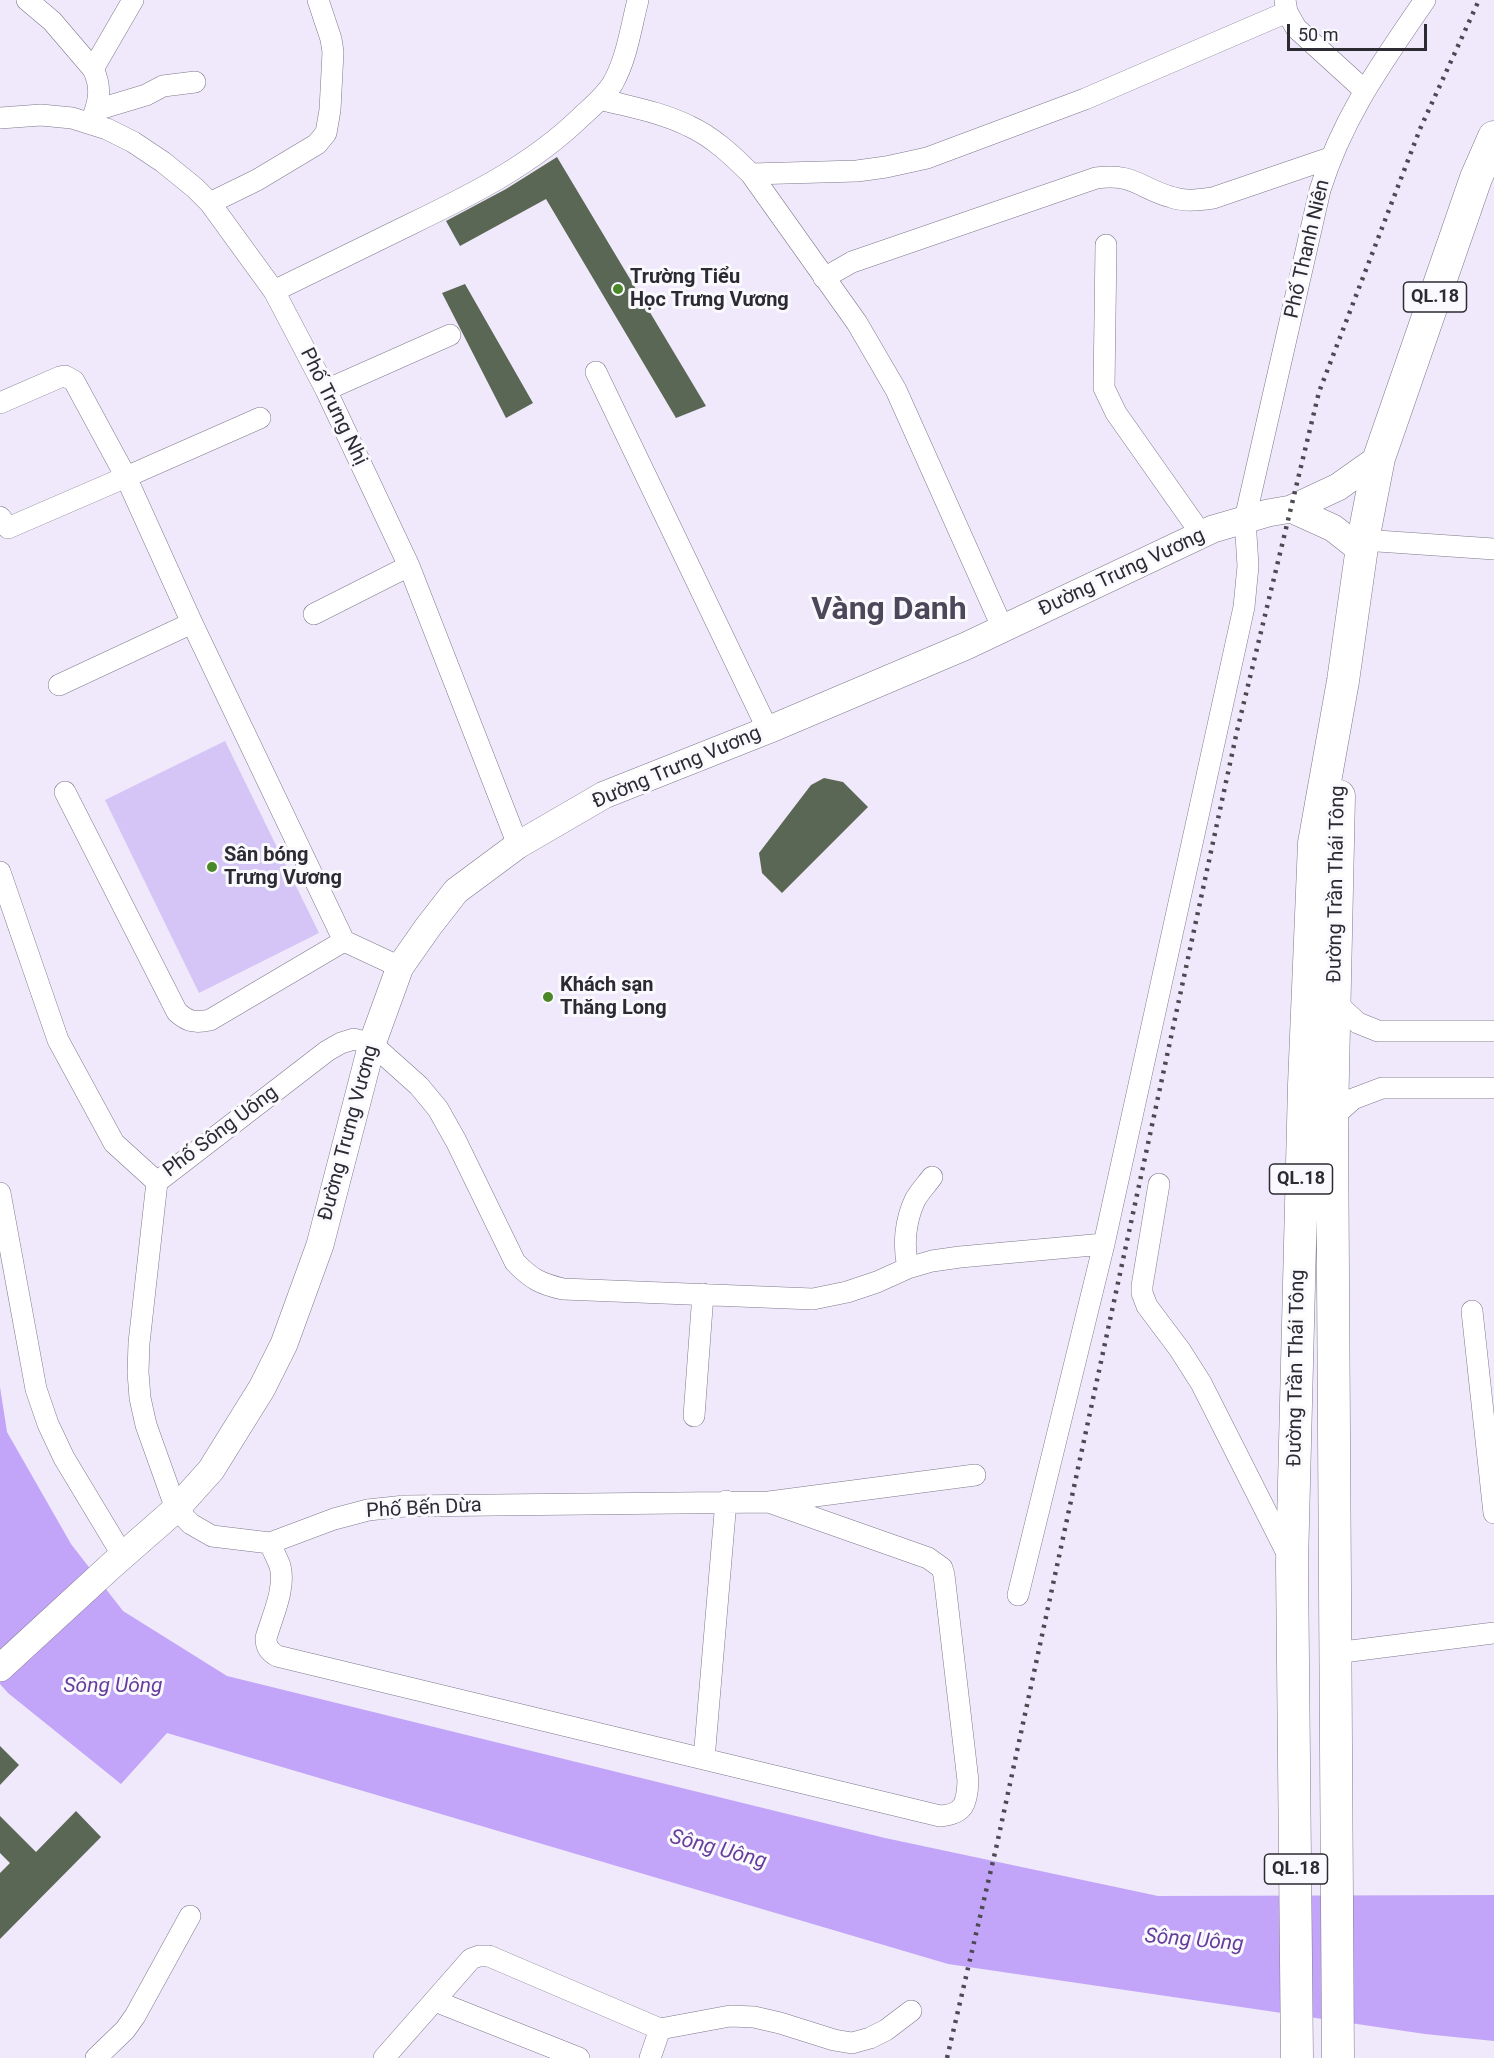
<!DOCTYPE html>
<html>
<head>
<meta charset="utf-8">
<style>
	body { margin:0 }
	#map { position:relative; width:1494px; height:2058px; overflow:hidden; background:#efe9fb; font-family:Roboto,sans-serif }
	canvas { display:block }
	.scale { position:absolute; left:1287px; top:24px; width:140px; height:27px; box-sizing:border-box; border:3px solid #2c2a32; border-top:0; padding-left:8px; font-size:18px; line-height:21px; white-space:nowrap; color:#2c2a32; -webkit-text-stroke:4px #faf9fd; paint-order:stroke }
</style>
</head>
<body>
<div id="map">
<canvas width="1494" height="2058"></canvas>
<div class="scale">50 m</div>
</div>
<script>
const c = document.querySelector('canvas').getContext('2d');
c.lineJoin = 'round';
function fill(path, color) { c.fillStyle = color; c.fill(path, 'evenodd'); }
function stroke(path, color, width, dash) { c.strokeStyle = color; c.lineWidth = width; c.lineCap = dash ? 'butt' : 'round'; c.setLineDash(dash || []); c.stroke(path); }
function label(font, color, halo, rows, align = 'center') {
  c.font = font + ' Roboto,sans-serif'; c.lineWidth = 6; c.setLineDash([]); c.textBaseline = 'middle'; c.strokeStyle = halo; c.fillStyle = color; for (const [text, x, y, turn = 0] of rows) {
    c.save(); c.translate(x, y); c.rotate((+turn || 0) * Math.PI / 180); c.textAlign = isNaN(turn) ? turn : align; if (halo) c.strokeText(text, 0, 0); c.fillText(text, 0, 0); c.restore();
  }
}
fill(new Path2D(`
	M225 741 319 933 199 993 105 800Z`), '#d5c4f6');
fill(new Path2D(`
	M0 1387 7 1432 71 1544 123 1611 227 1676 885 1838 1158 1896 1494 1895V2041L1425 2034 948 1964 167 1733 121 1784 8 1693 0 1684Z`), '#c2a5f8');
fill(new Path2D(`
	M557 157 706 406 676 418 546 199 460 246 446 221 506 189Z
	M465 284 533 403 506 418 442 293Z
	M824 778 843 782 868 807 782 893 762 873 759 853 811 785Z
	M0 1746 19 1765 0 1785Z
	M76 1811 101 1837 0 1939V1873L10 1863 0 1853V1816L36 1852Z`), '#5a6755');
const minor = new Path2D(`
	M27 0 52 21 93 69C103 89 98 104 91 123
	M1285 0 1287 12 1296 28 1364 90
	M93 69 133 0
	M600 99C630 107 661 112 689 126 713 137 732 155 751 174L857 323 896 390 1003 629
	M96 110 146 95 163 86 195 82
	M0 118 41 115 72 118 107 129 133 142 163 162 195 188 210 203 274 291 326 390 409 566 518 845
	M751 174 857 171 886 167 927 158 1085 99 1287 12
	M210 203 257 180 317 144 326 133 330 110 333 52 331 39 318 0
	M1106 245 1104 388 1116 413 1202 535
	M824 278 852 262 1096 178C1134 173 1139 188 1171 197 1185 202 1199 200 1213 198L1330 158
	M274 291C319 269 364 247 409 225 471 195 532 165 582 116 593 106 605 96 613 83 627 58 631 27 638 0
	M596 372 768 730
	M326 390 450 335
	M0 403 60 377 65 376 74 381 126 477 260 418
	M0 517 8 528 126 477 192 623 344 941
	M1363 540 1494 549
	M314 614 409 566
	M59 685 192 623
	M65 792 177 1012C188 1022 195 1023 210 1020L344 941 400 967
	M0 872 58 1040 114 1143 157 1182 327 1051 341 1043 354 1039 372 1044 419 1086 438 1109 456 1141 515 1262C531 1279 541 1284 563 1289L813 1299 847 1292 877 1282 908 1268 932 1261 960 1257 1104 1244
	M1334 1001 1358 1023 1378 1031H1494
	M1332 1118 1353 1099 1382 1088H1494
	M157 1182 139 1343 138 1372 140 1398 146 1425 176 1509 191 1524 212 1536 270 1543 334 1519 368 1510 405 1506 769 1502 975 1475
	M1159 1184 1142 1286V1293L1147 1306 1180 1350 1201 1383 1290 1559
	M0 1193 36 1389 48 1424 64 1458 123 1556
	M908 1268C903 1246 905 1221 915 1200 919 1192 927 1184 932 1177
	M1472 1311 1494 1513
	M694 1416 703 1294
	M270 1543C273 1551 277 1558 280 1566 286 1588 272 1617 266 1638 266 1647 269 1651 277 1656L940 1816C964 1814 967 1804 968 1781L944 1575 942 1568 928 1558 769 1502
	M1018 1595 1104 1244 1244 607 1248 566 1245 519 1320 190C1343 116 1382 63 1425 0
	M1335 1653 1494 1633
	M704 1759 726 1501
	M435 2001 579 2058
	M96 2058 125 2030 135 2016 190 1916
	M384 2058 471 1959 479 1956H489L660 2029 730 2016 754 2017 780 2023 834 2040 852 2043 870 2038 886 2030 911 2011
	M650 2058 660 2029`);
const major = new Path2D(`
	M1291 509 1333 528 1361 550
	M0 1668 111 1566 176 1509 211 1470 262 1388 284 1344 320 1245 372 1044 400 967 428 927 456 891 518 845 604 795 768 730 966 646 1213 529 1268 513 1291 509 1338 487 1379 458`);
const highway = new Path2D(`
	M1297 2058 1292 1563 1304 1085 1314 843 1343 681 1363 540 1379 458 1476 178 1494 137
	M1338 2058 1332 1118 1339 796`);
stroke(minor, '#7e788c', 22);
stroke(major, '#7e788c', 28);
stroke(highway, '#7e788c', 33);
stroke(minor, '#fff', 21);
stroke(major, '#fff', 27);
stroke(highway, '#fff', 32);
stroke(new Path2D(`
	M947 2058 997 1844 1237 731 1319 392 1420 129 1479 0`), '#4c4953', 4.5, [3, 6]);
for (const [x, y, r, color] of [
	[618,289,6,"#4a8726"],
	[212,867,6,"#4a8726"],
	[548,997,6,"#4a8726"]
]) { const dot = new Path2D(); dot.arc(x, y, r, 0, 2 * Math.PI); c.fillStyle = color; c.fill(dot); stroke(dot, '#faf9fd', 2); }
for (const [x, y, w] of [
	[1435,297,63],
	[1301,1179,63],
	[1296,1869,63]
]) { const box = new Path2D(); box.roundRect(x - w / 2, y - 15, w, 30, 4.5); c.fillStyle = '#faf9fd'; c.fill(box); stroke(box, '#2c2a32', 1.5); }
label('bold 18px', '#2c2a32', null, [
	["QL.18",1435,297],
	["QL.18",1301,1179],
	["QL.18",1296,1869]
]);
label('20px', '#2c2a32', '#faf9fd', [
	["Phố Thanh Niên",1308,249,-77],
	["Phố Trưng Nhị",333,407,64],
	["Đường Trưng Vương",1122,573,-25],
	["Đường Trưng Vương",677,768,-23],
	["Đường Trần Thái Tông",1337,884,-89],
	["Phố Sông Uông",221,1132,-37],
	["Đường Trưng Vương",349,1133,-75],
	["Đường Trần Thái Tông",1297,1368,-89],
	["Phố Bến Dừa",424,1509,-3]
]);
label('bold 20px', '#2c2a32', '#faf9fd', [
	["Trường Tiểu",630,278],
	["Học Trưng Vương",630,301],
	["Sân bóng",224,856],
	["Trưng Vương",224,879],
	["Khách sạn",560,986],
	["Thăng Long",560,1009]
], 'left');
label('italic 21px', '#663d9d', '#faf9fd', [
	["Sông Uông",113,1687],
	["Sông Uông",718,1850,15],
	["Sông Uông",1194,1941,5]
]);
label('bold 32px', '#4d475a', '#faf9fd', [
	["Vàng Danh",889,611]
]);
</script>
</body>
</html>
